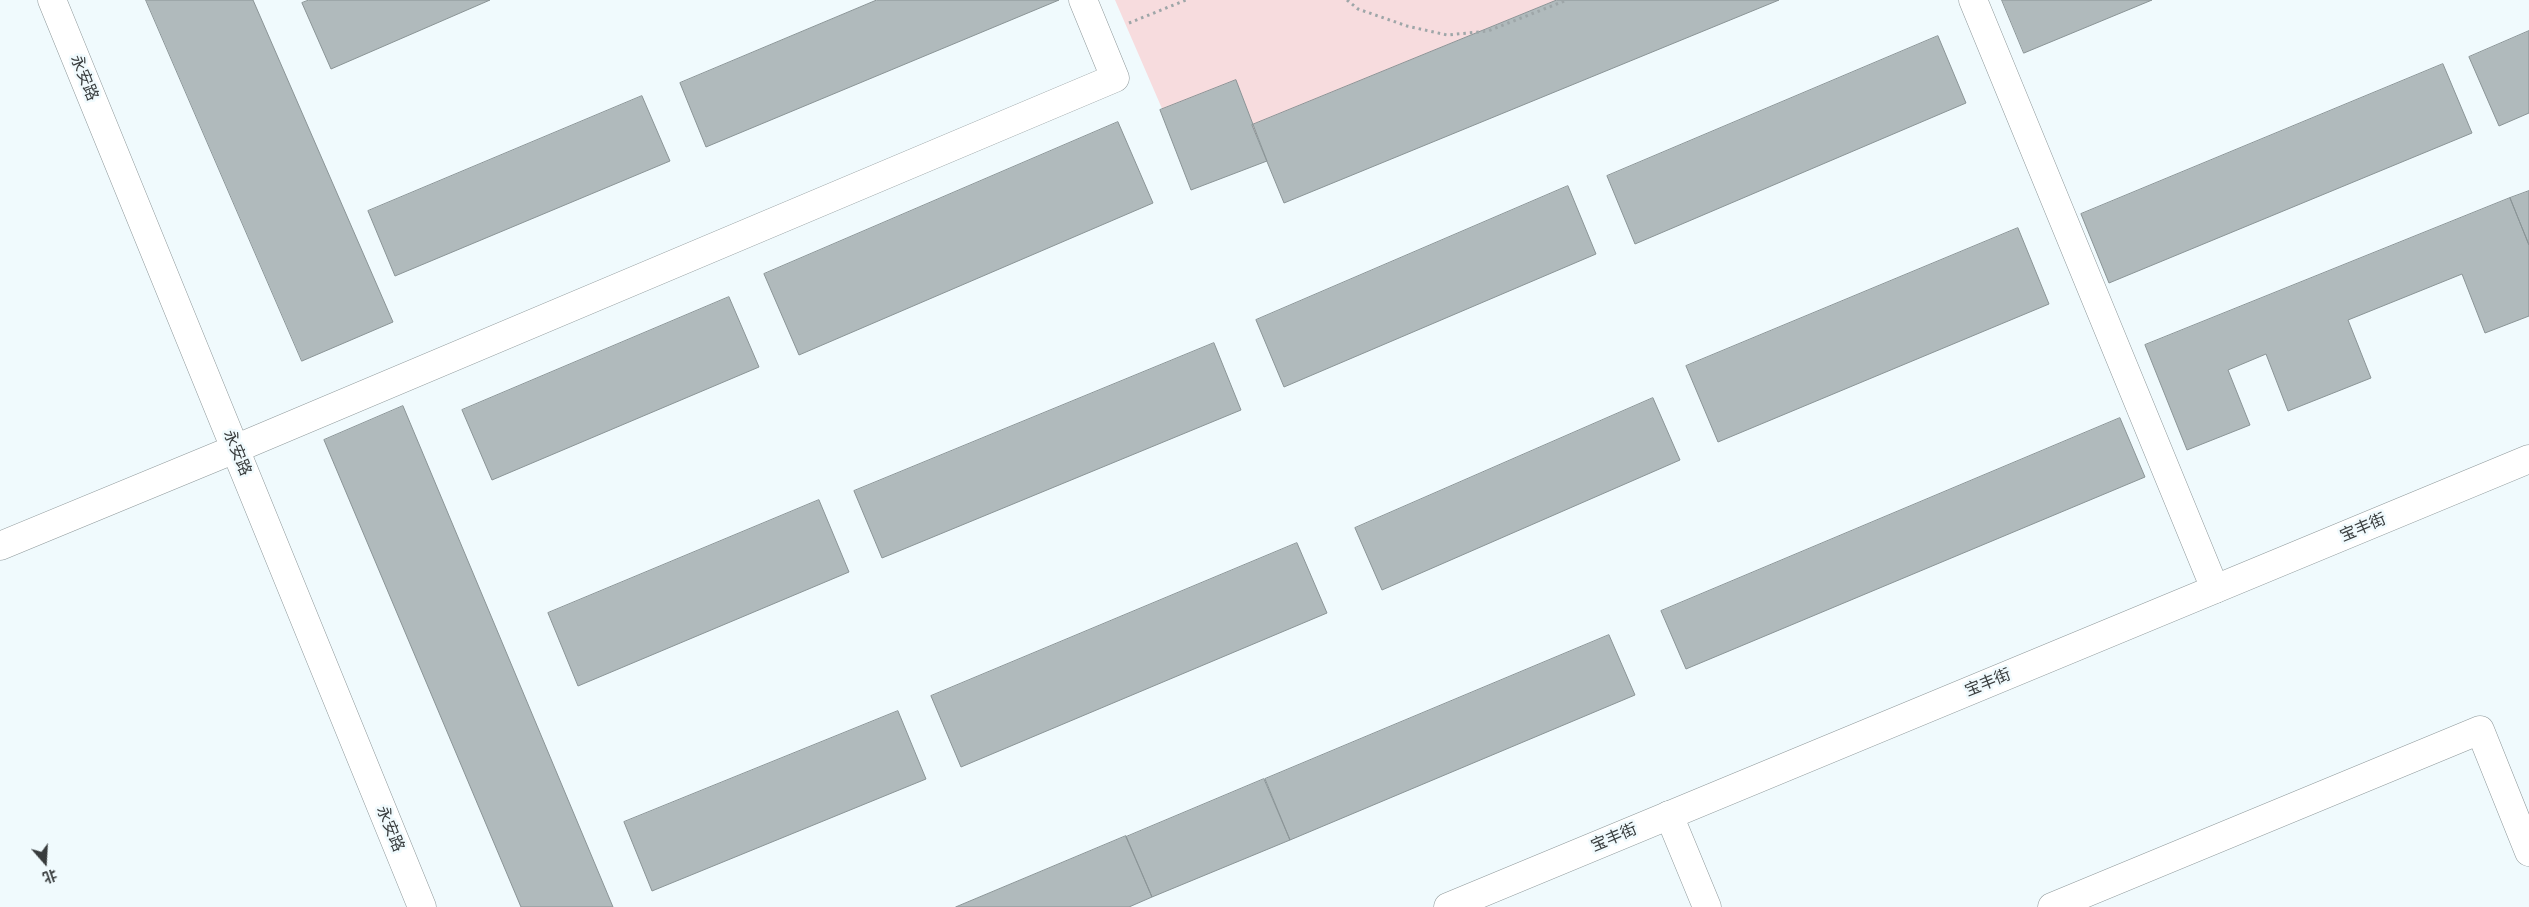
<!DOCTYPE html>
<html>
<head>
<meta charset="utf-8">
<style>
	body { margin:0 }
	#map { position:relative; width:2529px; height:907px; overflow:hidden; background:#f0fafd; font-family:Merriweather,"Noto Sans SC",serif }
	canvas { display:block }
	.north { position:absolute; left:20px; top:837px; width:50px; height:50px; -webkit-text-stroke:4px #f0fafd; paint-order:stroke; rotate:161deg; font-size:14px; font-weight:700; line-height:20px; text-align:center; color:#383c3d }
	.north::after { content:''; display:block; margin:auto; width:18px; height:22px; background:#383c3d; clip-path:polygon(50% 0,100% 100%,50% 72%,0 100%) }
</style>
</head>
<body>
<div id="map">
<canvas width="2529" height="907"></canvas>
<div class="north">北</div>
</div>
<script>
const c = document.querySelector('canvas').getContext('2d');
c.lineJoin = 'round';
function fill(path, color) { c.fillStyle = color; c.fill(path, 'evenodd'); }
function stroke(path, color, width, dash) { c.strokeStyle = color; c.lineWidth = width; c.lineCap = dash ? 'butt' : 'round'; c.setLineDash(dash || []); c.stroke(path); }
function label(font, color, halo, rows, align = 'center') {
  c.font = font + ' Merriweather,"Noto Sans SC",serif'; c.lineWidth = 5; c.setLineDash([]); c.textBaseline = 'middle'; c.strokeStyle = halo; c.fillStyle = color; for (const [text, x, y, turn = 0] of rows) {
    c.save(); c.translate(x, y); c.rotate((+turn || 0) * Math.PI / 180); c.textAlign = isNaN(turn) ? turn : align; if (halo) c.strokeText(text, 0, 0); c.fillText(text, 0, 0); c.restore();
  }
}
fill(new Path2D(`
	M1115 0H1715L1264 135 1186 164Z`), '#f7dcde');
const building = new Path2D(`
	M146 0H253L393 322 302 361Z
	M309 0H490L331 69 302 3Z
	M877 0H1059L706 147 680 83Z
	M1557 0H1779L1284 203 1252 125Z
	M2002 0H2152L2024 53Z
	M2529 31V113L2499 126 2469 57Z
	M1938 36 1966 103 1635 244 1607 176Z
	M2443 64 2472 133 2109 283 2081 214Z
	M1236 80 1267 161 1191 190 1160 110Z
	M642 96 670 161 395 276 368 211Z
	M1118 122 1153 203 799 355 764 274Z
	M1568 186 1596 254 1284 387 1256 320Z
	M2529 191V245L2510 198Z
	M2510 198 2529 245V316L2485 333 2462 274 2348 320 2371 378 2288 411 2266 354 2228 370 2250 425 2187 450 2145 345Z
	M2018 228 2049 304 1718 442 1686 366Z
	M729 297 759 367 492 480 462 410Z
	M1214 343 1241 410 882 558 854 491Z
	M1653 398 1680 460 1382 590 1355 528Z
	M403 406 613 907H521L324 440Z
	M2120 418 2145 477 1686 669 1661 611Z
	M819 500 849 572 578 686 548 613Z
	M1297 543 1327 613 961 767 931 696Z
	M1609 635 1635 695 1290 840 1265 779Z
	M898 711 926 779 652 891 624 822Z
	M1264 779 1290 840 1152 897 1126 837Z
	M1126 836 1152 897 1129 907H956Z`);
fill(building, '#b0babc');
stroke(building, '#8a9496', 1);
const street = new Path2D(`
	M1973 0 2215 589
	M0 546 235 449 1115 78 1083 0
	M1669 815 1707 907
	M2052 907 2480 730 2529 852`);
const secondary = new Path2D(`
	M52 0 422 907
	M1448 907 2529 459`);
stroke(street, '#8e989a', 29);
stroke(secondary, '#8e989a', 29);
stroke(new Path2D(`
	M1347 0 1358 9 1407 26 1447 35 1488 31 1567 0
	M1129 23 1186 0`), '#9ea6a8', 3, [2.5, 4]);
stroke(street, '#fff', 28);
stroke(secondary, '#fff', 28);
label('16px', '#383c3d', '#f0fafd', [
	["永安路",84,78,68],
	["永安路",237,453,68],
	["宝丰街",2363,528,-23],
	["宝丰街",1988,683,-22],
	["永安路",390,829,68],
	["宝丰街",1614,838,-23]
]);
</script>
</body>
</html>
